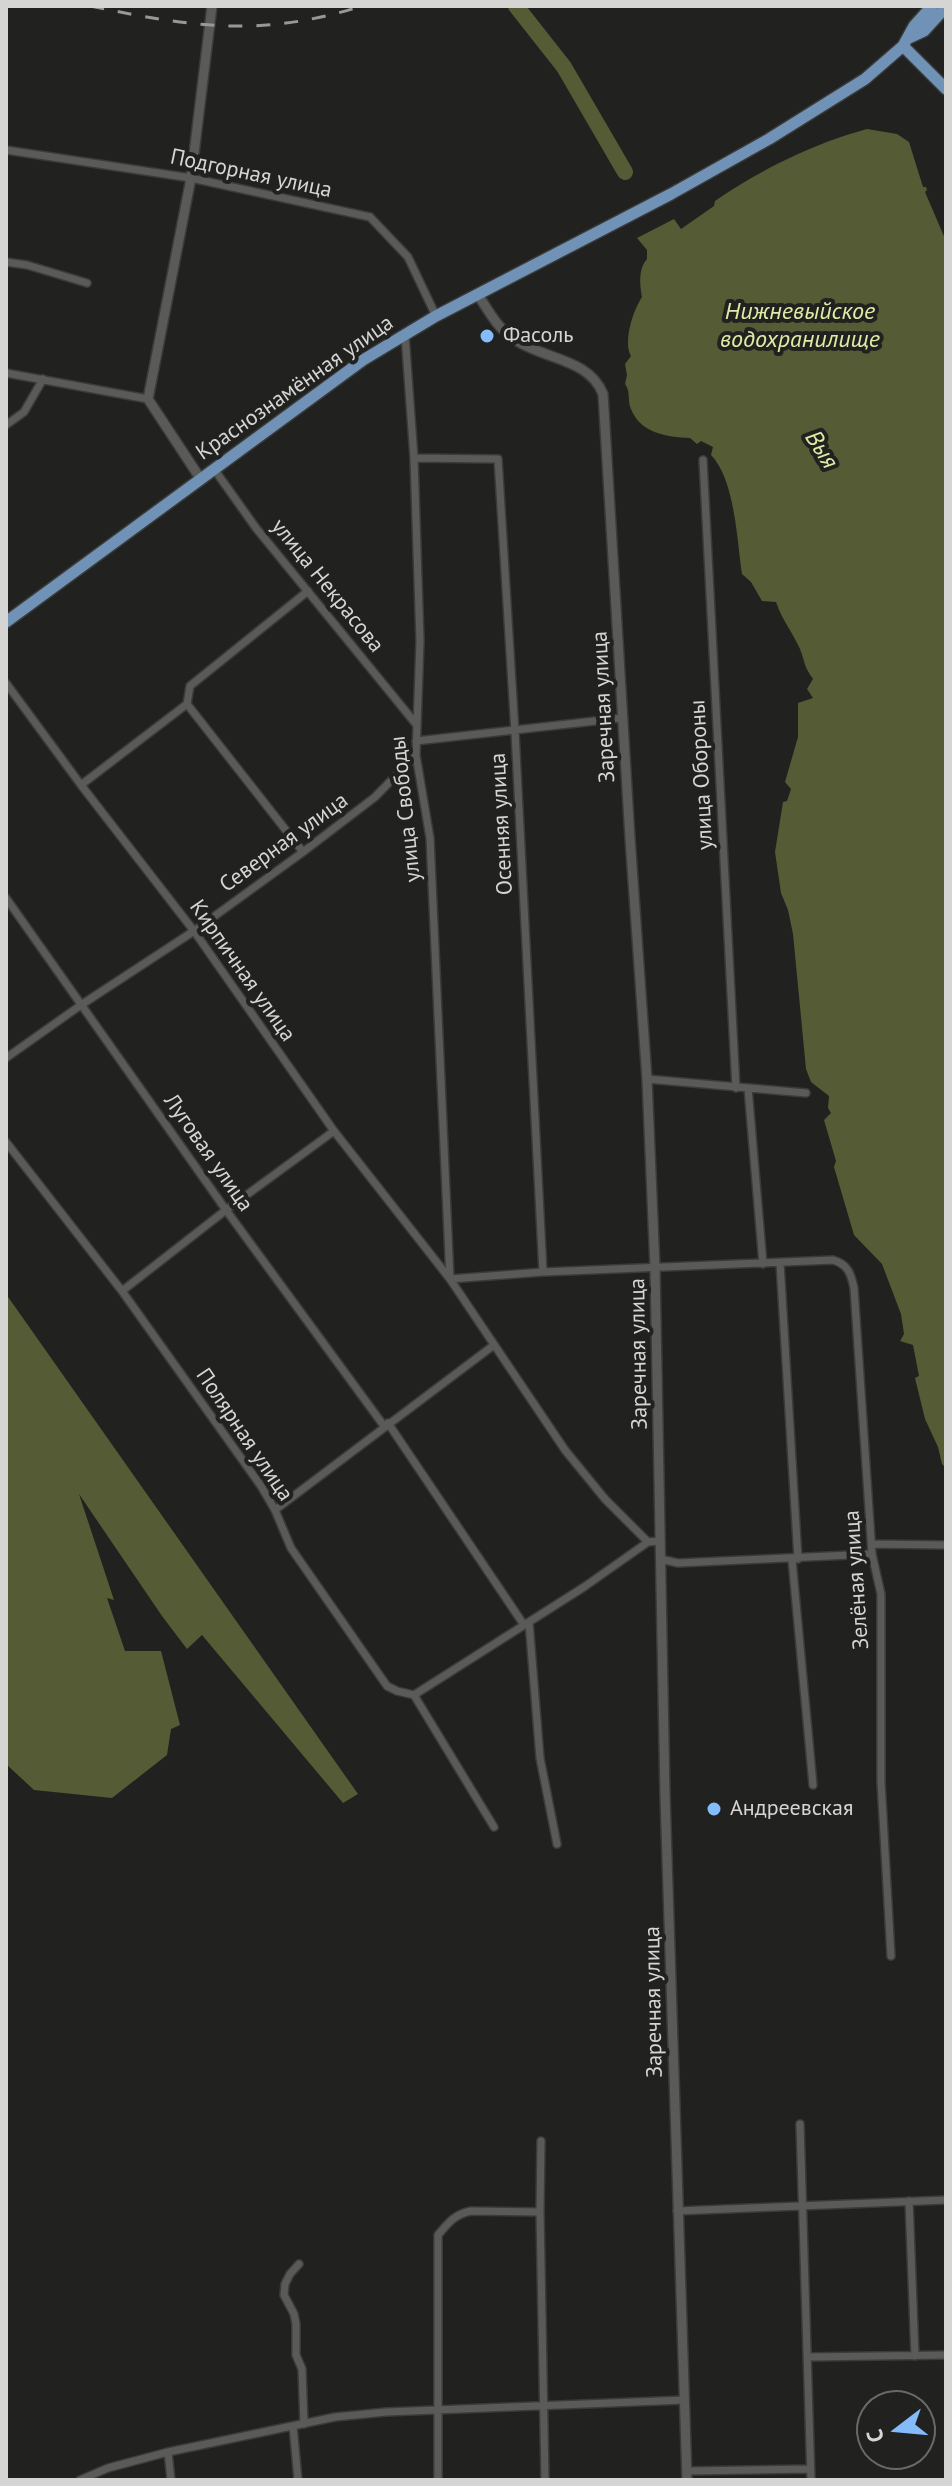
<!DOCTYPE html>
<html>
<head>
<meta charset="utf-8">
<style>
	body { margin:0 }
	#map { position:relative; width:952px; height:2486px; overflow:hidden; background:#21221f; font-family:"PT Sans",sans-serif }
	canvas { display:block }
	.frame { position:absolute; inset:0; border:8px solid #d5d6d4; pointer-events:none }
	.north { position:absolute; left:856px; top:2390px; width:80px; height:80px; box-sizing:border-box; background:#21221f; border:2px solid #696a67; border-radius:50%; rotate:254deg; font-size:22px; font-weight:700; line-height:32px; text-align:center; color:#d5d6d4 }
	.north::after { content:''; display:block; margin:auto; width:28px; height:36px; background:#84bcfb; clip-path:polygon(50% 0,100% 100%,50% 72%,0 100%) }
</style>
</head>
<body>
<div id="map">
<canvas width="952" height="2486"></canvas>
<div class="frame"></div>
<div class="north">С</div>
</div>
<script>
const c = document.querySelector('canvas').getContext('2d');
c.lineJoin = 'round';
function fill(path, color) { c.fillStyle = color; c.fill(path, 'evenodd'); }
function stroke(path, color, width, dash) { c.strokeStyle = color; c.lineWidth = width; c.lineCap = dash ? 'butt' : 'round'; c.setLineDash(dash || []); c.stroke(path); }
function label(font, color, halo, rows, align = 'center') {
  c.font = font + ' "PT Sans",sans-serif'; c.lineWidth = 8; c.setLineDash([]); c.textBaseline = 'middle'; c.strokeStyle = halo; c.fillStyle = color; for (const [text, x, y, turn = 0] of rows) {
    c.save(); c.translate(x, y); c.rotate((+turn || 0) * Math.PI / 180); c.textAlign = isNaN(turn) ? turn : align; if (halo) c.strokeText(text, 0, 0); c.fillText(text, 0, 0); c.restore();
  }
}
fill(new Path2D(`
	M867 129 897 134 909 142 923 187H926L927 190 925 192 946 241V1468L942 1464 938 1447 925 1419 915 1378 919 1376 913 1345 900 1341 904 1334 901 1314 882 1264 854 1235 834 1167 836 1161 824 1120 831 1113 828 1108 829 1096 811 1082 806 1069 793 934 788 910 781 893 775 852 783 802 787 801 791 789 785 782 798 737V703L813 698 807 689 813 679C804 667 805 662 800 649 793 633 782 620 776 602L762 601 751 582 742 574C737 540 735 480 711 455L713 447 701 441 697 444 690 438C667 437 640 433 631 409 627 400 631 392 625 384L627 375 625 364 631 356C623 341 633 311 642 297 640 285 638 269 647 259V250L637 238 674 219 681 229 714 206 715 201C762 169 812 144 867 129Z
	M6 1294 358 1794 343 1803 202 1635 187 1649 162 1616 79 1494 114 1600 107 1598 125 1651H161L180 1725 171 1729 167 1755 112 1798 34 1790 6 1764Z`), '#555b34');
stroke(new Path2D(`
	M516 6 564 67 625 172`), '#555b34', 16);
const minor = new Path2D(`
	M6 150 191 178 370 217 408 257 436 316
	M6 262 27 265 87 283
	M405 335 414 458 420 641 416 755 430 838 450 1279 543 1272 833 1260C848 1264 851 1274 854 1288L872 1554 881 1594V1782L891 1956
	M6 373 148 399
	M6 425 24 412 43 379
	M414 458 498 459 515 732 543 1272
	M703 460 736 1088
	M214 469 256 528 416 724
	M6 683 81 785 194 931 334 1131 450 1279 565 1450 605 1499 648 1542 660 1541
	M187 704 303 852
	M416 741 622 718
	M81 785 187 704 190 686 308 591
	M6 898 226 1210 384 1426
	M6 1058 81 1005 194 931 303 852 375 797 416 755
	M647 1079 806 1093
	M748 1088 763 1264
	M6 1142 122 1291 261 1486 275 1510 291 1548 387 1686 397 1691 414 1695 494 1827
	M780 1263 798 1559
	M122 1291 226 1210 334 1131
	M388 1423 524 1625
	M275 1510 494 1345
	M872 1544 946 1545
	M660 1559 678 1563 872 1554
	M792 1560 813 1785
	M529 1622 540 1758 557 1844
	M414 1695 584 1587 648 1542
	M800 2124 811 2480
	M541 2141 540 2212 545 2480
	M909 2201 915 2356
	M677 2211 946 2200
	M299 2264 290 2274 285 2284 284 2295 294 2314 296 2324V2355L302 2369 304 2424
	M808 2357 946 2355
	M293 2426 298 2480
	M168 2452 171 2480
	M686 2471 810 2469
	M80 2480 108 2468 168 2452 335 2417 386 2412 684 2400
	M438 2480V2235C448 2223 455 2214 471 2211L540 2212`);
const tertiary = new Path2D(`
	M478 295C489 311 497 328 514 339 544 360 589 358 603 394L630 838 647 1079 655 1268 665 1795 687 2480
	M200 478 148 399 191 178 212 6`);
const primary = new Path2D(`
	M909 38 924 31 946 7
	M903 46 946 89
	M6 622 363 360 436 316 671 194 769 139 865 79 903 46 914 26 932 6`);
stroke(minor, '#3b3c3a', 10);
stroke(tertiary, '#3b3c3a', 12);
stroke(primary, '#3b3c3a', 14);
stroke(minor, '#5a5b58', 7);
stroke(tertiary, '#5a5b58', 9);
stroke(primary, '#7092b6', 11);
stroke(new Path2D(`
	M90 6C192 27 260 38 362 6`), '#989997', 3, [14, 14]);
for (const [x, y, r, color] of [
	[487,336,8,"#84bcfb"],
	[714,1809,8,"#84bcfb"]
]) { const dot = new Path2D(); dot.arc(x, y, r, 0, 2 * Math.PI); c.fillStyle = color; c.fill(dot); stroke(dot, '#21221f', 3); }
label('22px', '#d5d6d4', '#21221f', [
	["Подгорная улица",251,174,12],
	["Краснознамённая улица",295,388,-35],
	["улица Некрасова",327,586,51],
	["Заречная улица",604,707,-93],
	["улица Обороны",702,775,-93],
	["улица Свободы",406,809,-96],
	["Осенняя улица",502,824,-93],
	["Северная улица",284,843,-36],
	["Кирпичная улица",242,971,55],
	["Луговая улица",208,1153,55],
	["Заречная улица",639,1354,-91],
	["Полярная улица",244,1435,56],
	["Зелёная улица",857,1580,-94],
	["Заречная улица",654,2002,-91]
]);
label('22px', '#d5d6d4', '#21221f', [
	["Фасоль",503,336],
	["Андреевская",730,1809]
], 'left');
label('italic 24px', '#e0eba7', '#21221f', [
	["Нижневыйское",800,312],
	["водохранилище",800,340],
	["Выя",821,450,58]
]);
</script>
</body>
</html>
